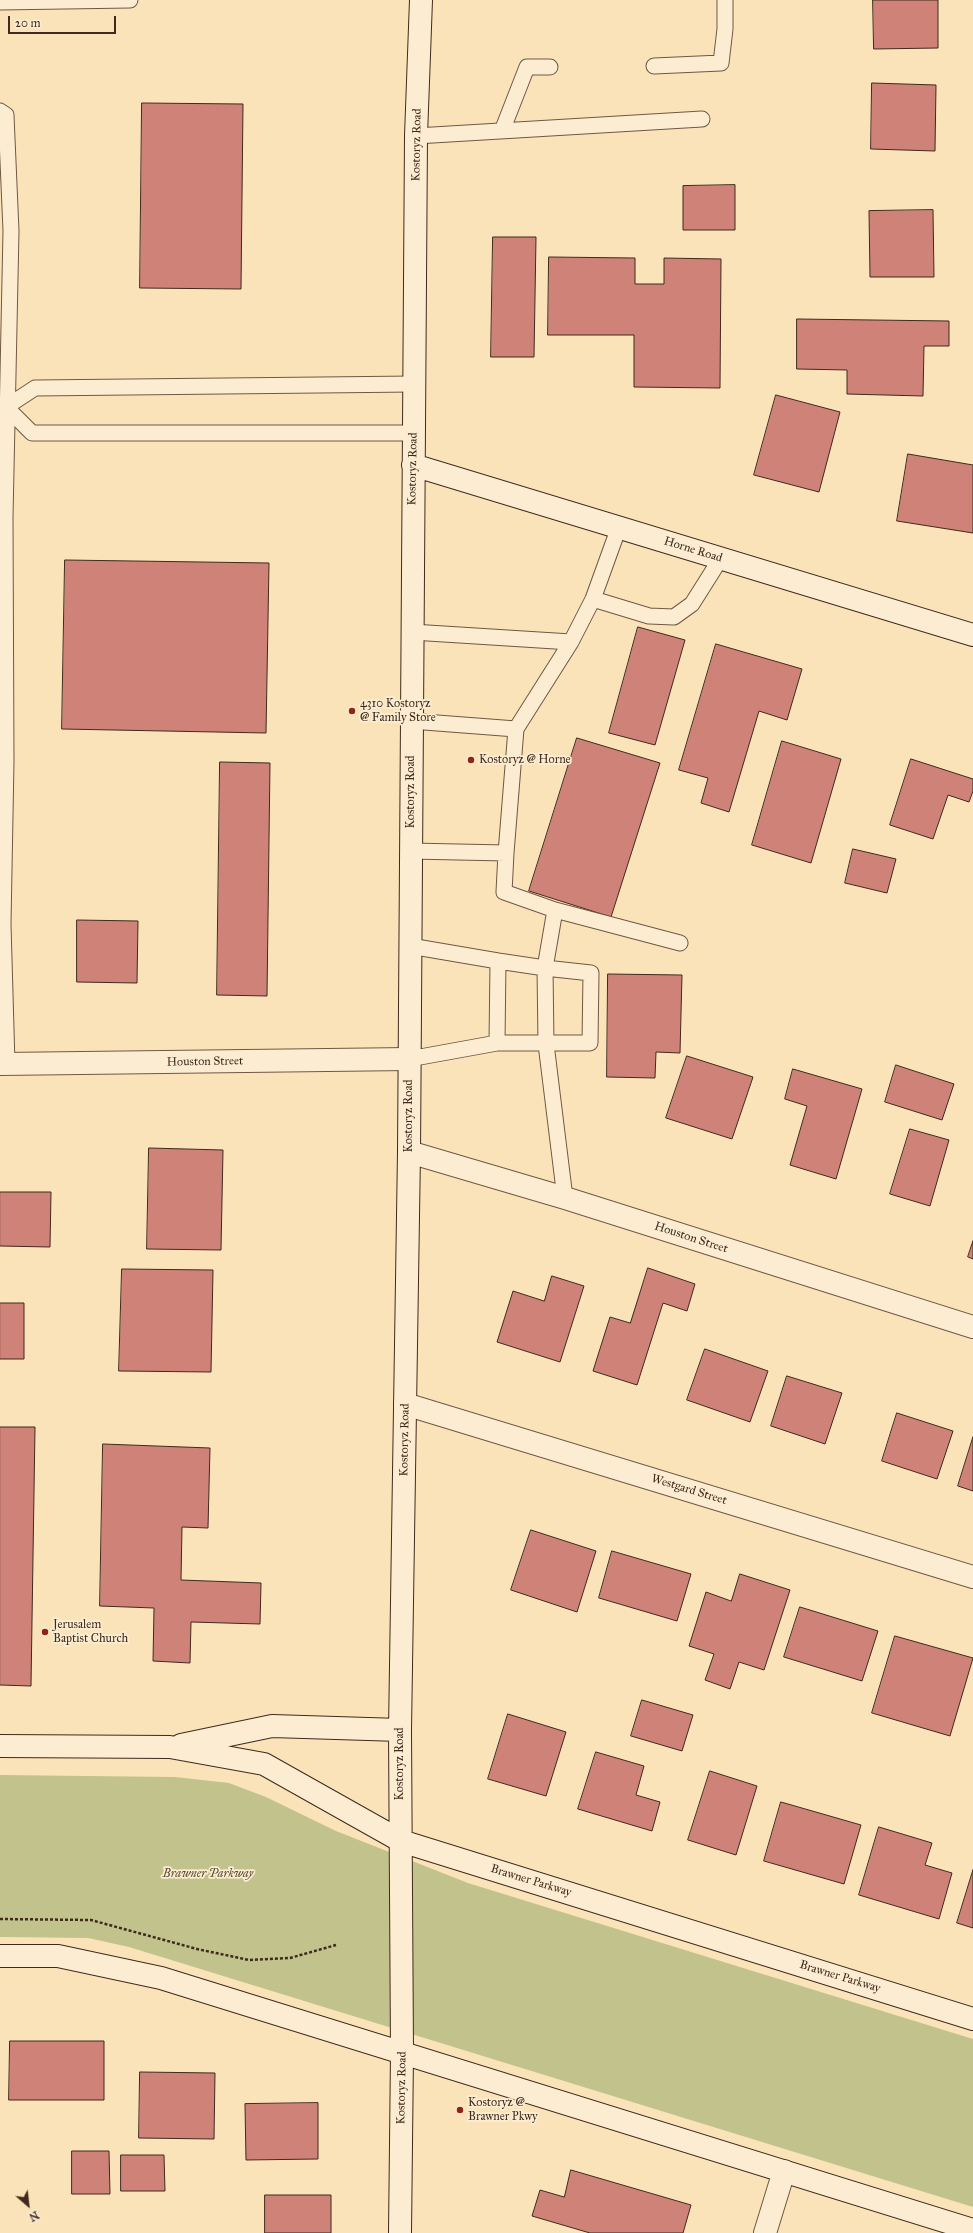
<!DOCTYPE html>
<html>
<head>
<meta charset="utf-8">
<style>
	body { margin:0 }
	#map { position:relative; width:973px; height:2233px; overflow:hidden; background:#fbe3b9; font-family:"IM FELL Great Primer",serif }
	canvas { display:block }
	.north { position:absolute; left:8px; top:2185px; width:40px; height:40px; -webkit-text-stroke:3px #fcedd2; paint-order:stroke; rotate:152deg; font-size:11px; font-weight:700; line-height:16px; text-align:center; color:#3f2a1d }
	.north::after { content:''; display:block; margin:auto; width:14px; height:18px; background:#3f2a1d; clip-path:polygon(50% 0,100% 100%,50% 72%,0 100%) }
	.scale { position:absolute; left:8px; top:16px; width:108px; height:18px; box-sizing:border-box; border:2px solid #3f2a1d; border-top:0; padding-left:5px; font-size:12px; line-height:14px; white-space:nowrap; color:#3f2a1d; -webkit-text-stroke:3px #fcedd2; paint-order:stroke }
</style>
</head>
<body>
<div id="map">
<canvas width="973" height="2233"></canvas>
<div class="north">N</div>
<div class="scale">20 m</div>
</div>
<script>
const c = document.querySelector('canvas').getContext('2d');
c.lineJoin = 'round';
function fill(path, color) { c.fillStyle = color; c.fill(path, 'evenodd'); }
function stroke(path, color, width, dash) { c.strokeStyle = color; c.lineWidth = width; c.lineCap = dash ? 'butt' : 'round'; c.setLineDash(dash || []); c.stroke(path); }
function label(font, color, halo, rows, align = 'center') {
  c.font = font + ' "IM FELL Great Primer",serif'; c.lineWidth = 3.5; c.setLineDash([]); c.textBaseline = 'middle'; c.strokeStyle = halo; c.fillStyle = color; for (const [text, x, y, turn = 0] of rows) {
    c.save(); c.translate(x, y); c.rotate((+turn || 0) * Math.PI / 180); c.textAlign = isNaN(turn) ? turn : align; if (halo) c.strokeText(text, 0, 0); c.fillText(text, 0, 0); c.restore();
  }
}
fill(new Path2D(`
	M0 1775 175 1777 229 1783 266 1797 336 1831 468 1883 973 2039V2207L129 1947 88 1938 0 1937Z`), '#c2c38c');
const building = new Path2D(`
	M873 0H938V48L874 49Z
	M872 83 936 85 935 151 871 149Z
	M142 103 243 104 241 289 140 288Z
	M735 185V230H683V186Z
	M933 210 934 277H870L869 211Z
	M493 237H536L534 357H491Z
	M549 257 635 258V284H664V258L721 259 720 388 634 387V335H548Z
	M797 319 949 321V346H924L923 396 847 394V370L797 369Z
	M776 395 840 412 819 492 754 475Z
	M908 454 973 465V533L897 521Z
	M65 560 269 563 266 733 62 729Z
	M638 627 685 640 655 745 609 733Z
	M716 644 802 669 787 720 759 711 729 812 701 803 708 778 679 770Z
	M577 738 660 763 611 917 529 891Z
	M782 741 841 759 811 863 752 845Z
	M911 759 973 779V791L969 802 948 795 933 839 890 825Z
	M220 762 270 763 267 996 217 995Z
	M853 849 896 859 887 893 845 883Z
	M77 920 138 921 137 983 77 982Z
	M608 974 682 975 680 1053 656 1052 655 1078 607 1077Z
	M687 1056 753 1077 732 1139 666 1118Z
	M896 1065 954 1084 942 1120 885 1102Z
	M793 1069 862 1089 836 1179 790 1165 807 1106 785 1099Z
	M910 1129 949 1140 930 1206 890 1194Z
	M149 1148 223 1150 221 1250 147 1249Z
	M0 1192H51L50 1247 0 1246Z
	M973 1241V1259L968 1257Z
	M648 1268 695 1284 687 1311 663 1303 637 1385 593 1371 610 1317 630 1323Z
	M122 1269 213 1270 211 1372 119 1371Z
	M552 1276 584 1286 560 1362 497 1342 513 1291 544 1301Z
	M0 1303H24V1359H0Z
	M705 1349 768 1371 750 1422 687 1400Z
	M787 1376 842 1393 825 1444 771 1426Z
	M897 1413 953 1431 937 1479 882 1461Z
	M0 1427H35L31 1686 0 1685Z
	M973 1437V1491L958 1486Z
	M103 1444 210 1448 208 1528 182 1527 181 1580 261 1583 260 1624 191 1622 190 1663 153 1661 154 1608 100 1606Z
	M531 1530 596 1551 577 1612 511 1590Z
	M612 1551 691 1574 677 1621 599 1598Z
	M740 1574 790 1590 764 1670 739 1662 730 1689 705 1680 714 1654 689 1646 706 1592 731 1601Z
	M800 1607 878 1631 862 1681 784 1657Z
	M895 1636 973 1658 950 1736 872 1713Z
	M642 1700 693 1715 682 1751 631 1736Z
	M508 1714 566 1732 546 1796 488 1779Z
	M596 1752 644 1766 636 1795 660 1802 652 1831 578 1809Z
	M710 1771 757 1786 736 1855 688 1840Z
	M781 1802 861 1825 844 1884 764 1861Z
	M879 1827 932 1843 925 1865 952 1873 939 1919 859 1895Z
	M973 1870V1928L957 1923Z
	M10 2041H104V2100H9Z
	M140 2072 215 2073 214 2139 139 2138Z
	M318 2103V2159L246 2160 245 2104Z
	M72 2151H109L110 2194H72Z
	M121 2155H164L165 2191H121Z
	M571 2170 691 2205 683 2233H590L532 2216 540 2190 564 2197Z
	M265 2195H331V2233H265Z`);
fill(building, '#ce8278');
stroke(building, '#3f2a1d', 1);
const lane = new Path2D(`
	M0 2 130 0
	M654 66 721 63 725 29V0
	M0 111 6 115 11 231 5 517 6 761 3 924 7 1064
	M502 131 527 67H550
	M416 136 702 119
	M413 433H32L6 407 35 388 414 384
	M593 599 649 616 674 617 692 604 721 558
	M412 632 571 642 593 599 619 527
	M411 721 516 729
	M410 851 506 853 516 729 571 642
	M506 853 504 892 555 910 680 943
	M410 946 498 961
	M497 1043H590L591 973 545 968 546 1044 565 1198
	M409 1059 497 1043 498 961 545 968 555 910`);
const street = new Path2D(`
	M0 1064 409 1059
	M409 1152 565 1198 973 1327
	M405 1404 973 1577
	M765 2233 784 2171`);
const secondary = new Path2D(`
	M413 465 973 635
	M181 1745 272 1726 400 1730
	M0 1746 170 1747 264 1764 401 1841 973 2019
	M0 1956H58L161 1978 973 2230
	M400 2233 402 2053 400 1730 409 1152 416 136 421 0`);
stroke(lane, '#6e5844', 17);
stroke(street, '#6e5844', 24);
stroke(secondary, '#3f2a1d', 24);
stroke(new Path2D(`
	M0 1919 91 1920 197 1949 249 1960 290 1958 336 1945`), '#3f2a1d', 2.5, [3, 2]);
stroke(lane, '#fcedd2', 15);
stroke(street, '#fcedd2', 22);
stroke(secondary, '#fcedd2', 22);
for (const [x, y, r, color] of [
	[352,711,4,"#8f2418"],
	[471,760,4,"#8f2418"],
	[45,1632,4,"#8f2418"],
	[460,2110,4,"#8f2418"]
]) { const dot = new Path2D(); dot.arc(x, y, r, 0, 2 * Math.PI); c.fillStyle = color; c.fill(dot); stroke(dot, '#fcedd2', 1.5); }
label('12px', '#3f2a1d', '#fcedd2', [
	["Kostoryz Road",417,145,-89],
	["Kostoryz Road",413,469,-89],
	["Horne Road",693,550,17],
	["Kostoryz Road",411,792,-90],
	["Houston Street",205,1062,-1],
	["Kostoryz Road",409,1116,-90],
	["Houston Street",691,1238,18],
	["Kostoryz Road",405,1440,-89],
	["Westgard Street",689,1490,17],
	["Kostoryz Road",400,1764,-90],
	["Brawner Parkway",531,1881,17],
	["Brawner Parkway",840,1977,17],
	["Kostoryz Road",402,2088,-89]
]);
label('12px', '#3f2a1d', '#fcedd2', [
	["4310 Kostoryz",360,704],
	["@ Family Store",360,718],
	["Kostoryz @ Horne",479,760],
	["Jerusalem",53,1625],
	["Baptist Church",53,1639],
	["Kostoryz @",468,2103],
	["Brawner Pkwy",468,2117]
], 'left');
label('italic 12px', '#605039', '#fcedd2', [
	["Brawner Parkway",208,1874]
]);
</script>
</body>
</html>
